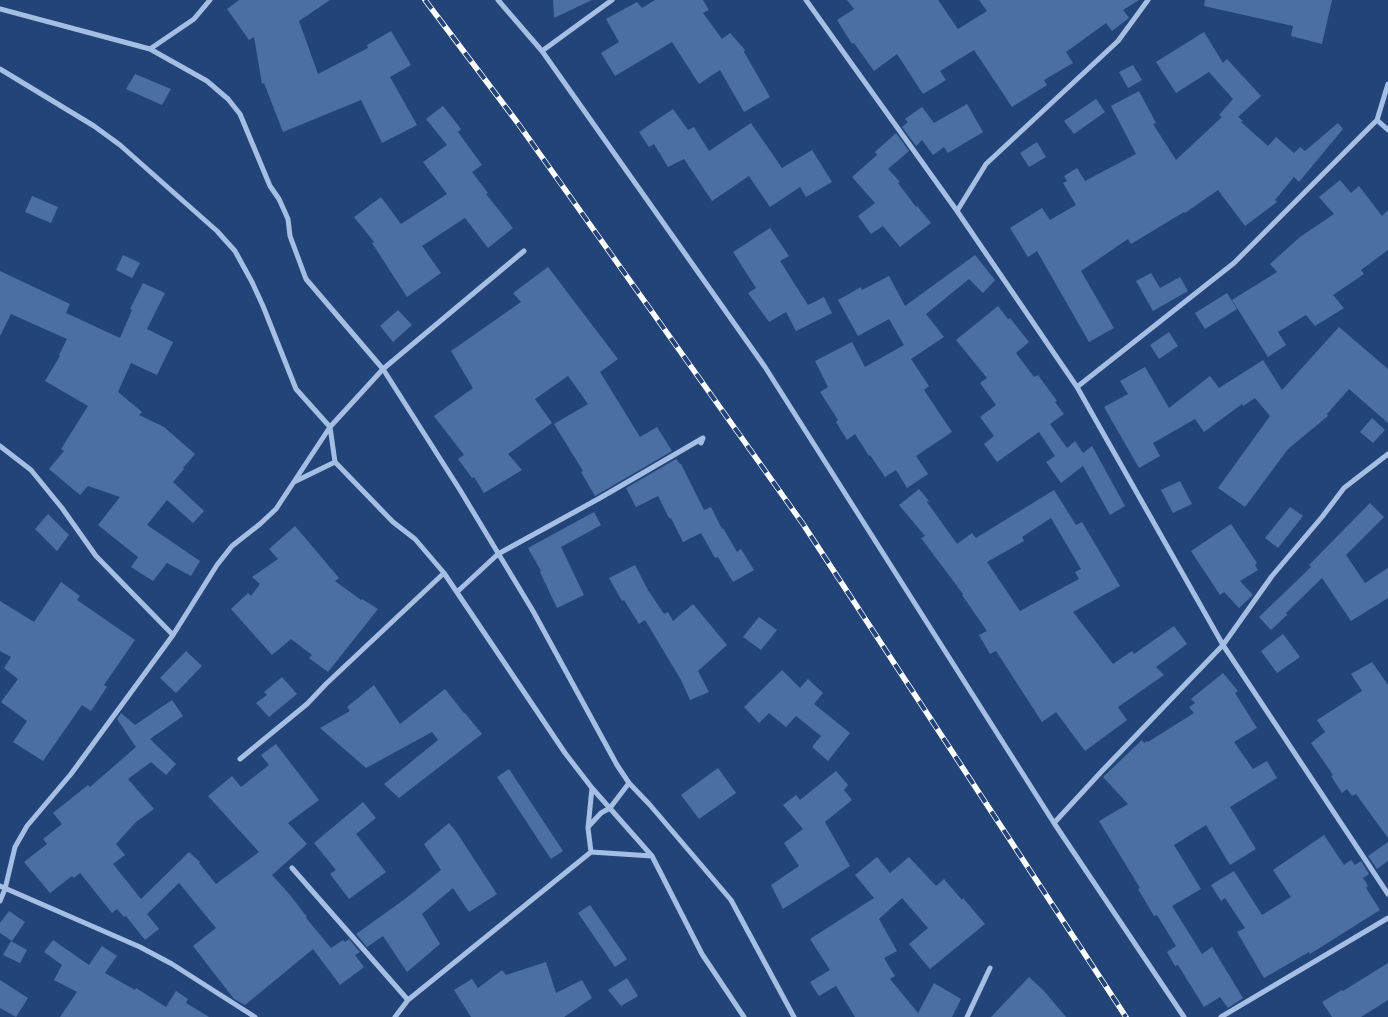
<!DOCTYPE html>
<html>
<head>
<meta charset="utf-8">
<style>
	body { margin:0 }
	canvas { display:block; background:#234479 }
</style>
</head>
<body>
<canvas width="1388" height="1017"></canvas>
<script>
const c = document.querySelector('canvas').getContext('2d');
c.lineJoin = 'round';
function fill(path, color) { c.fillStyle = color; c.fill(path, 'evenodd'); }
function stroke(path, color, width, dash) { c.strokeStyle = color; c.lineWidth = width; c.lineCap = dash ? 'butt' : 'round'; c.setLineDash(dash || []); c.stroke(path); }
fill(new Path2D(`
	M239 0H330L299 21 318 74 368 48 367 45 391 31 411 65 390 77 417 125 382 143 361 100 283 132 264 83 262 84 254 37 249 40 227 9Z
	M553 0H592L554 18Z
	M655 0H703L709 10 703 13 722 39 730 33 745 50 744 52 770 97 744 112 720 70 699 84 672 42 615 76 601 53 619 42 606 19 637 2 642 8Z
	M847 0H938L958 29 987 11 979 0H1139L1123 10 1129 18 1112 31 1106 23 1066 52 1073 63 1044 80 1047 85 1012 107 974 50 940 71 946 80 923 94 897 54 874 71 854 43 852 44 837 20 854 9Z
	M1205 0H1332L1322 44 1291 36 1293 26 1204 6Z
	M1204 32 1223 63 1227 59 1261 96 1238 117 1243 121 1241 122 1268 146 1276 137 1294 153 1300 147 1305 151 1338 123 1343 129 1299 182 1294 177 1275 200 1277 202 1245 226 1218 190 1185 213 1184 212 1131 244 1128 239 1081 271 1114 328 1089 342 1037 251 1028 257 1010 228 1042 208 1050 220 1076 205 1063 183 1067 181 1064 176 1077 168 1085 181 1136 154 1111 106 1139 91 1156 123 1153 124 1176 160 1222 117 1219 115 1233 99 1209 72 1176 93 1156 62Z
	M1133 65 1142 80 1128 88 1119 72Z
	M135 74 171 89 162 105 126 89Z
	M1096 99 1105 112 1074 134 1064 121Z
	M967 104 983 132 948 153 944 147 933 155 922 140 916 146 902 127 908 122 905 119 922 107 934 123Z
	M443 106 461 129 458 132 482 165 472 172 488 193 486 194 513 228 488 248 465 218 422 246 441 273 407 297 372 243 374 242 354 217 381 197 401 224 447 194 423 162 447 145 426 119Z
	M673 109 688 130 694 127 709 151 751 123 782 168 812 150 832 182 806 197 800 187 770 207 749 176 712 201 684 159 668 167 654 144 649 147 639 132Z
	M896 133 909 151 888 169 900 182 898 183 916 207 917 206 931 223 900 247 883 226 871 234 858 216 875 203 852 177 877 155 875 152Z
	M1037 142 1046 157 1029 167 1020 153Z
	M1340 180 1351 193 1359 186 1382 216 1388 210V250L1361 270 1364 274 1333 295 1344 308 1315 326 1306 315 1278 332 1286 345 1268 357 1232 300 1277 272 1270 264 1300 237 1334 214 1319 197Z
	M32 196 58 207 51 223 25 212Z
	M770 228 789 256 780 261 808 305 824 297 832 313 796 331 786 312 769 322 748 293 756 288 733 252Z
	M123 255 140 263 132 278 116 270Z
	M975 255 995 280 983 293 969 279 926 314 944 337 911 359 929 386 924 390 952 432 916 456 928 474 907 488 896 470 885 477 870 455 869 456 855 434 847 440 836 422 838 420 820 392 828 387 815 361 852 342 865 367 904 345 889 319 858 336 838 300 861 287 862 290 889 276 905 306Z
	M548 267 618 359 600 372 640 437 657 427 672 451 595 496 581 472 583 471 554 424 588 404 568 376 535 399 552 423 508 454 522 470 484 493 474 477 472 478 458 459 464 455 434 416 473 388 451 351 521 302 513 293Z
	M0 271 70 304 66 313 120 338 132 310 130 309 143 283 165 293 147 329 173 342 157 375 131 363 118 392 142 412 139 415 164 427 195 454 183 468 184 469 173 482 204 511 193 523 167 500 147 525 200 561 191 576 167 563 153 581 131 567 138 557 98 525 120 497 88 486 80 495 49 469 64 451 61 449 88 406 45 381 60 356 59 355 67 339 11 314 0 336Z
	M1151 273 1160 288 1180 277 1188 291 1153 311 1136 281Z
	M1227 293 1237 309 1205 329 1195 313Z
	M998 306 1008 319 1010 318 1029 342 1016 353 1034 377 1038 375 1057 401 1055 402 1064 414 1050 424 1067 448 1075 441 1083 453 1092 446 1125 506 1110 515 1083 466 1061 483 1046 462 1055 456 1039 432 997 462 984 444 994 436 980 417 996 405 980 383 987 378 956 340Z
	M398 310 412 325 393 342 380 326Z
	M1339 327 1388 369V423L1349 389 1327 414 1328 416 1288 449 1245 507 1218 488 1270 416 1255 398 1243 406 1242 404 1204 432 1195 419 1153 443 1160 456 1139 468 1104 407 1128 394 1120 381 1145 367 1169 408 1210 376 1219 388 1263 360 1282 390Z
	M1169 332 1178 346 1159 359 1150 345Z
	M1372 418 1385 430 1373 443 1360 432Z
	M676 459 680 464H681L704 510 711 507 722 529 723 528 737 552 741 549 754 570 733 582 718 557 715 558 701 533 683 542 671 518H669L658 496 636 507 626 488Z
	M1180 481 1192 504 1173 513 1161 490Z
	M919 489 929 501 927 502 957 544 972 533 976 538 1054 490 1076 525 1082 522 1120 586 1073 612 1113 664 1132 651 1134 654 1174 626 1187 644 1156 667 1164 675 1118 707 1127 720 1085 751 1056 712 1042 722 996 651 990 654 979 635 987 631 962 595 963 594 921 538 925 536 899 505ZM1051 518 1081 569 1075 572 1079 579 1020 611 987 562 1024 541 1022 537Z
	M1370 503 1384 517 1346 555 1365 583 1388 568V598L1351 621 1322 578 1286 613 1287 615 1271 630 1259 617 1311 567 1309 565Z
	M1290 507 1303 516 1278 548 1265 538Z
	M594 512 601 525 561 547 584 595 557 608 540 572 541 571 528 548Z
	M48 514 69 535 57 551 35 529Z
	M1231 524 1257 563 1255 565 1258 570 1240 581 1253 595 1239 608 1224 592 1220 595 1191 551Z
	M295 526 339 578 335 581 361 600 362 599 378 609 328 672 309 658 312 655 291 639 272 655 231 609 248 593 251 596 260 584 252 577 278 559 269 549Z
	M635 565 648 590 664 614 668 612 673 621 693 604 727 645 698 671 709 692 690 700 681 680 645 620 639 624 624 600 622 601 609 578Z
	M61 582 80 596 77 600 135 640 104 685 107 687 91 711 82 705 43 761 13 742 27 721 1 702 18 679 4 668 11 657 0 651V601L34 622Z
	M759 617 777 630 761 650 743 637Z
	M1283 634 1300 657 1277 673 1261 651Z
	M186 651 202 666 176 693 160 678Z
	M1372 662 1388 685V838L1356 794 1352 796 1347 789 1342 793 1331 776 1333 775 1311 743 1325 732 1317 720 1362 691 1351 674Z
	M782 670 800 688 808 679 823 693 814 704 850 733 828 761 812 747 821 736 796 716 786 727 769 713 759 723 744 707Z
	M1223 673 1238 691 1235 693 1257 728 1234 742 1253 769 1267 761 1277 778 1230 807 1256 849 1230 865 1206 825 1174 845 1201 889 1172 906 1202 954 1212 947 1243 998 1228 1008 1220 997 1204 1007 1178 965 1175 966 1167 952 1176 946 1157 915 1154 916 1138 889 1140 888 1099 821 1128 804 1103 777 1142 740 1144 743 1147 741 1148 742 1194 713 1189 707 1195 703 1191 699Z
	M282 677 297 694 269 717 256 703 267 695 264 692Z
	M374 685 400 724 445 689 464 713H465L482 734 399 798 384 784 438 740 432 732 366 768 320 728 350 711 347 707Z
	M172 700 183 716 150 739 176 764 166 775 151 762 128 779 154 809 136 822 116 844 125 855 113 864 141 899 189 852 200 862 199 863 216 884 259 852 208 796 232 776 241 787 269 765 261 755 276 744 319 800 288 823 307 844 272 875 290 895 307 917 306 918 331 948 343 940 345 942 349 939 360 952 355 955 364 967 340 985 313 949 245 1005 234 999 193 946 216 928 179 883 147 914 159 929 145 940 126 916 124 917 117 909 112 913 80 873 74 878 72 876 50 893 24 862 47 844 43 839 62 824 53 813 88 785 90 787 136 747 117 719 121 713 135 725Z
	M718 768 736 793 699 819 681 795Z
	M509 769 563 851 551 859 497 777Z
	M836 771 848 785 844 790 852 800 825 822 850 866 783 909 771 885 799 866 784 843 803 829 783 805 796 795 800 800Z
	M363 802 376 818 356 834 386 872 349 899 330 874 336 870 314 843Z
	M449 823 455 830 497 894 469 912 453 888 422 914 440 944 407 972 383 936 367 947 356 934 405 899 441 870 424 844Z
	M1324 835 1344 865 1351 860 1355 865 1361 861 1369 874 1363 878 1368 886 1366 888 1380 910 1310 954 1309 952 1264 978 1237 932 1245 928 1225 898 1221 901 1211 885 1234 871 1262 915 1291 897 1273 870Z
	M1388 842V861L1377 869 1368 856Z
	M877 857 890 873 909 857 936 886 944 879 962 900 963 898 985 924 930 969 909 944 928 928 902 898 879 919 897 951 884 958 895 976 890 979 918 1013 934 983 961 999 952 1017H855L836 986 819 996 810 982 830 970 810 939 874 898 855 875Z
	M590 905 627 959 615 967 578 913Z
	M9 911 25 922 12 941 0 933V923Z
	M53 940 89 965 102 946 117 956 105 973 135 990 136 988 166 1007 176 991 188 999 186 1003 209 1017H60L77 992 54 980 62 965 44 952Z
	M11 941 27 950 20 963 3 955Z
	M546 962 556 993 582 980 592 998 564 1017H471L454 990 472 979 478 988 502 970 506 975Z
	M1388 963V1000L1361 1017H1332L1322 1002 1342 990 1343 991Z
	M1029 977 1044 991 1066 1017H991Z
	M627 978 638 996 621 1006 608 990Z
	M0 980 28 998 16 1017 0 1008Z`), '#4b6ea3');
stroke(new Path2D(`
	M498 0 542 51 765 367 1054 823 1184 1017
	M806 0 957 211 1077 387 1223 645 1388 894
	M0 9 150 49 207 81 228 99 240 114 270 186 279 199 288 219 290 236 306 279 383 369 460 490 533 611 617 765 629 783 650 805 731 900 794 1017
	M150 49 194 19 210 0
	M542 51 612 0
	M0 69 94 126 120 145 217 231 235 251 252 282 263 306 296 389 330 427 335 462 393 522 415 539 444 573 565 753 592 788 652 856 702 954 744 1017
	M1377 120 1388 130
	M957 211 986 164 1118 41 1148 0
	M1077 387 1234 263 1377 120 1388 84
	M0 446 31 470 62 508 96 556 173 635
	M294 482 335 462
	M457 592 498 554 600 498 703 438 701 443
	M240 759 307 704 326 684 444 573
	M1054 823 1101 772 1223 645 1272 576 1322 517 1344 488 1388 454
	M589 826 601 813 610 808 629 783
	M591 852 588 828 592 788
	M292 868 408 1000
	M0 886 140 947 172 964 255 1017
	M0 901 5 889 15 847 27 826 71 774 173 635 217 565 232 546 260 524 276 509 330 427 383 369 524 251
	M395 1017 408 1000 591 852 652 856
	M967 1017 990 968
	M1221 1017 1388 918`), '#a5bee4', 5);
const rail = new Path2D(`
	M425 0 517 122 803 524 1126 1017`);
stroke(rail, '#fff', 5.5);
stroke(rail, '#234479', 4, [11]);
</script>
</body>
</html>
